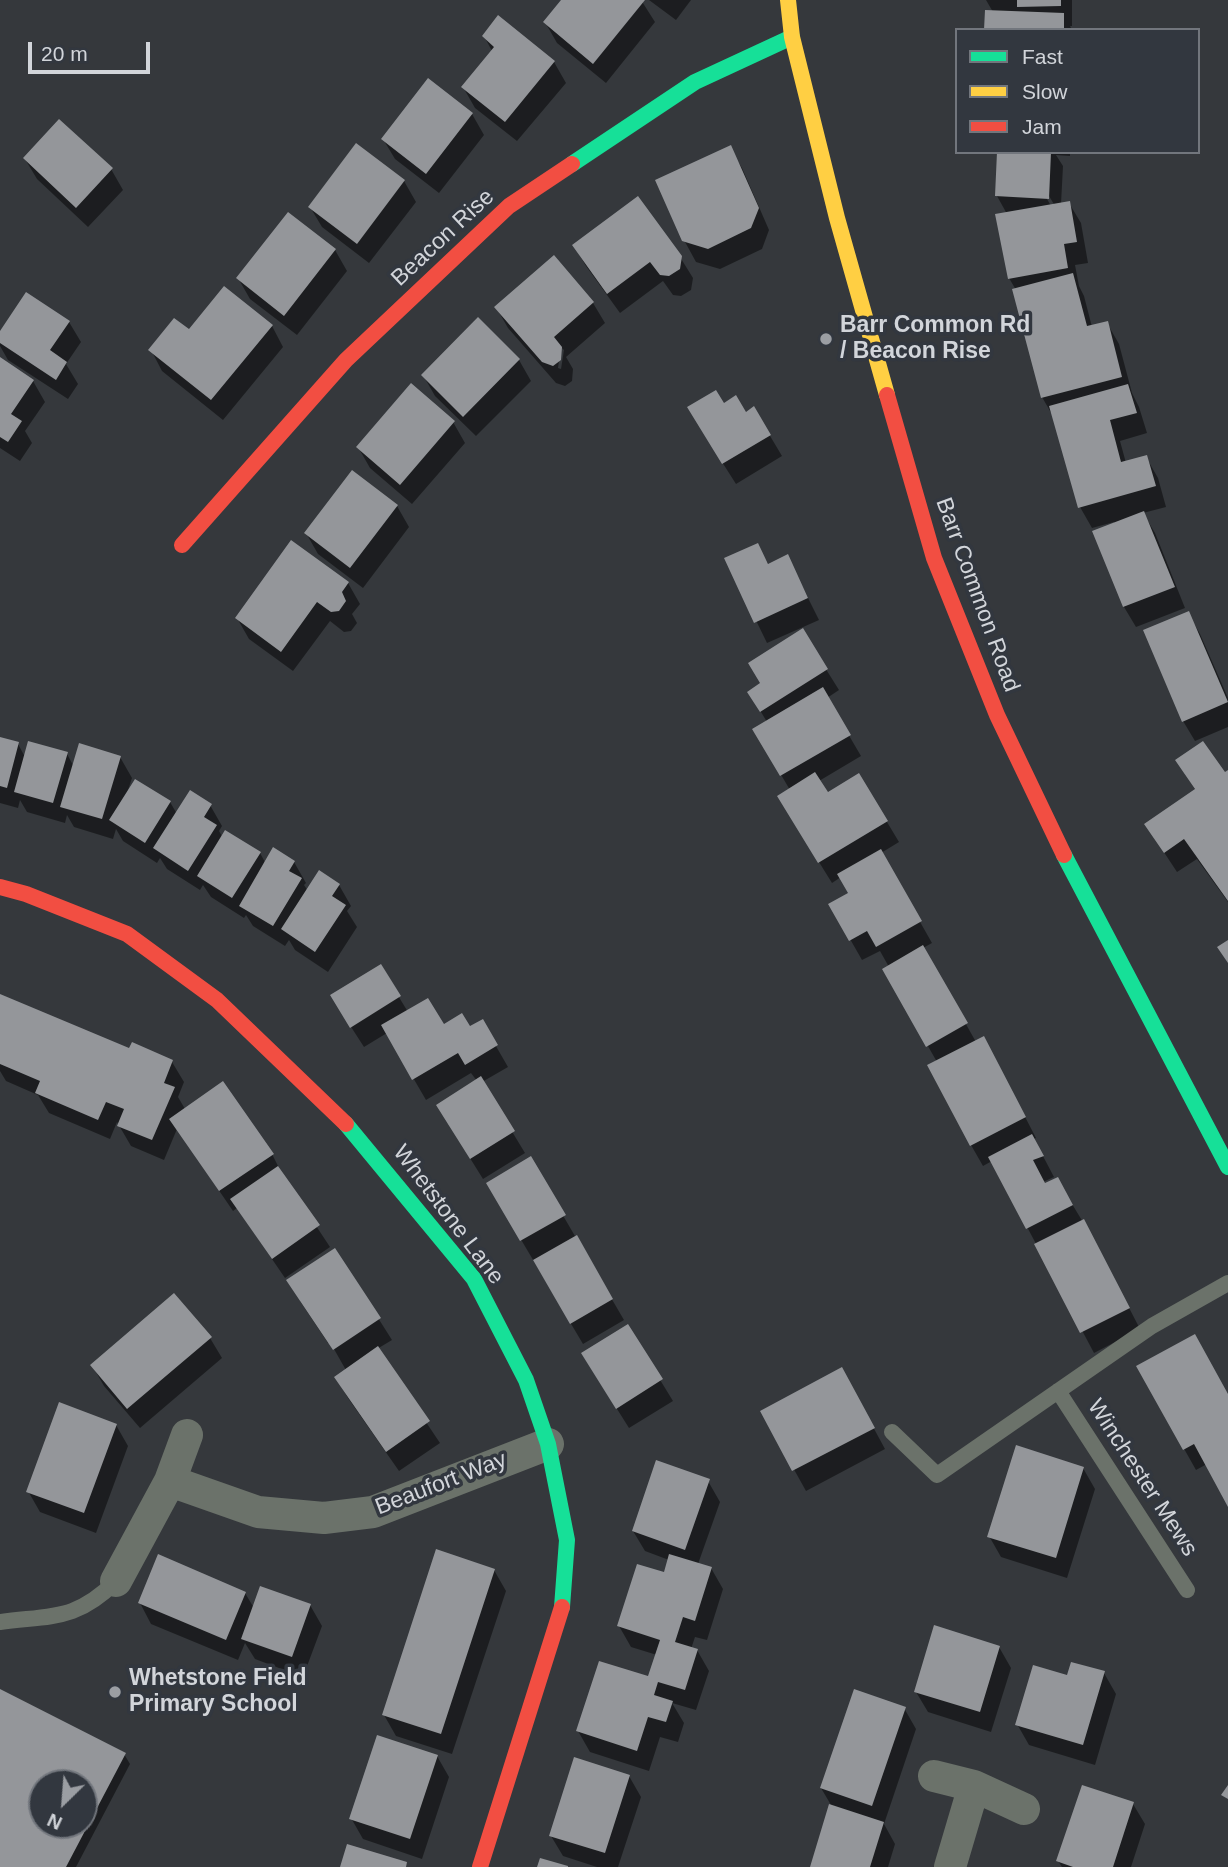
<!DOCTYPE html>
<html>
<head>
<meta charset="utf-8">
<style>
	body { margin:0 }
	#map { position:relative; width:1228px; height:1867px; overflow:hidden; background:#35383c; font-family:Arial,sans-serif }
	canvas { display:block }
	.legend { position:absolute; left:955px; top:28px; width:245px; height:126px; box-sizing:border-box; background:#32373f; border:2px solid #72767d; margin:0; padding:9px 12px; list-style:none; font-size:21px; color:#d2d5da }
	.legend li { display:flex; align-items:center; gap:14px; height:35px }
	.legend b { width:35px; border:2px solid #72767d }
	.north { position:absolute; left:28px; top:1769px; width:70px; height:70px; box-sizing:border-box; background:#32373f; border:2px solid #72767d; border-radius:50%; rotate:205deg; font-size:19px; font-weight:700; line-height:28px; text-align:center; color:#d2d5da }
	.north::after { content:''; display:block; margin:auto; width:24px; height:32px; background:#9b9ea3; clip-path:polygon(50% 0,100% 100%,50% 72%,0 100%) }
	.scale { position:absolute; left:28px; top:42px; width:122px; height:32px; box-sizing:border-box; border:4px solid #d2d5da; border-top:0; padding-left:9px; font-size:21px; line-height:24px; white-space:nowrap; color:#d2d5da; -webkit-text-stroke:5px #32373f; paint-order:stroke }
</style>
</head>
<body>
<div id="map">
<canvas width="1228" height="1867"></canvas>
<ul class="legend">
<li><b style="height:9px;background:#16e098"></b>Fast</li>
<li><b style="height:9px;background:#ffcf43"></b>Slow</li>
<li><b style="height:9px;background:#f24e42"></b>Jam</li>
</ul>
<div class="north">N</div>
<div class="scale">20 m</div>
</div>
<script>
const c = document.querySelector('canvas').getContext('2d');
c.lineJoin = 'round';
function fill(path, color) { c.fillStyle = color; c.fill(path, 'evenodd'); }
function stroke(path, color, width, dash) { c.strokeStyle = color; c.lineWidth = width; c.lineCap = dash ? 'butt' : 'round'; c.setLineDash(dash || []); c.stroke(path); }
function label(font, color, halo, rows, align = 'center') {
  c.font = font + ' Arial,sans-serif'; c.lineWidth = 7; c.setLineDash([]); c.textBaseline = 'middle'; c.strokeStyle = halo; c.fillStyle = color; for (const [text, x, y, turn = 0] of rows) {
    c.save(); c.translate(x, y); c.rotate((+turn || 0) * Math.PI / 180); c.textAlign = isNaN(turn) ? turn : align; if (halo) c.strokeText(text, 0, 0); c.fillText(text, 0, 0); c.restore();
  }
}
fill(new Path2D(`
	M564 0H641L655 22 606 83 557 43 545 22Z
	M649 0H691L676 20Z
	M986 0H1072V26H1070L1072 30H986L993 12Z
	M484 36 554 62 566 83 517 141 475 108 463 87 492 51Z
	M472 114 484 135 439 193 395 159 383 139Z
	M730 148 742 168 769 230 762 249 720 269 696 262 684 240Z
	M998 152H1070V156L1056 155 1063 166 1061 204 1069 203 1081 223 1088 263 1075 265 1079 286 1084 296 1092 327 1107 323 1119 344 1132 393 1139 407 1147 433 1120 441 1126 463 1146 457 1158 478 1166 507 1143 513 1155 533 1185 608 1136 627 1124 607 1094 532 1115 524 1114 522 1092 528 1080 507 1054 418 1042 397 1016 290 1009 278 1007 214 997 196ZM1046 191 1055 206H1051L1043 192Z
	M25 159 111 169 123 190 88 227 37 179Z
	M404 181 416 202 369 263 322 227 310 207Z
	M574 246 680 257 693 278 691 290 681 296 673 295 663 281 620 313 586 266Z
	M335 250 347 271 297 335 250 299 238 278Z
	M593 303 605 323 566 357 573 369 572 381 565 386 556 383 508 328 496 307ZM561 347 564 350 561 369 558 368Z
	M69 322 81 342 66 364 78 384 68 399 8 360 0 346V334Z
	M272 326 283 347 223 420 162 371 151 350 189 332Z
	M0 359 33 381 45 402 25 431 32 443 20 461 0 448Z
	M519 360 531 381 476 436 435 396 423 375Z
	M723 405 746 414 754 409 782 456 736 484 701 429Z
	M453 422 465 443 412 504 370 468 358 447Z
	M352 472 397 506 409 527 363 588 318 554 306 533Z
	M757 545 769 565 787 556 819 620 767 643 726 559Z
	M348 583 360 604 352 614 357 623 351 631 344 632 330 621 293 671 249 639 237 618Z
	M1188 613 1200 634 1228 698V727L1195 741 1183 721Z
	M802 631 839 690 827 698 861 756 819 781 827 794 859 775 887 822 899 842 881 853 932 943 923 948 976 1042 995 1059 1036 1138 1034 1139 1054 1177 1043 1182 1045 1185 1069 1199 1095 1242 1140 1329 1094 1353 992 1161 983 1166 971 1145 937 1062 884 969 889 967 880 951 862 960 830 904 850 893 841 877 832 883 791 817 790 790 754 729 767 722 749 692 761 684Z
	M0 739 18 744 25 757 67 754 74 767 120 757 132 778 127 793 170 802 177 814 210 805 222 826 219 831 223 838 260 853 266 864 294 862 306 883 304 885 308 891 339 885 351 906 347 911 357 927 328 972 295 950 289 940 285 946 253 926 246 915 244 918 211 897 203 885 200 890 167 869 160 858 157 863 123 841 116 829 113 839 74 827 67 815 65 823 27 812 20 800 18 808 0 803Z
	M1177 760 1224 775 1228 772V902L1197 859 1177 872 1146 825 1196 791Z
	M380 966 408 1012 443 1026 470 1029 482 1022 508 1067 482 1082 525 1153 483 1179 450 1126 477 1081 471 1073 426 1100 387 1033 364 1047 344 1016Z
	M0 997 130 1051 172 1062 184 1082 178 1097 185 1109 272 1154 283 1176 330 1247 285 1278 237 1208 233 1211 177 1129 164 1160 131 1146 117 1122 110 1139 49 1113 38 1095 6 1081 0 1071Z
	M530 1159 624 1320 583 1344 488 1184Z
	M335 1250 392 1340 377 1349 440 1443 399 1471 348 1398 336 1378 347 1372 330 1342 328 1343 300 1301Z
	M627 1326 673 1401 629 1428 595 1374Z
	M210 1338 222 1358 140 1428 104 1386 92 1365Z
	M1138 1367 1228 1396V1503L1207 1464 1196 1470Z
	M853 1390 885 1449 806 1491 762 1412Z
	M116 1425 128 1446 96 1533 40 1512 28 1491Z
	M1083 1468 1095 1489 1067 1578 1001 1557 989 1536Z
	M708 1481 720 1502 698 1564 711 1568 723 1589 707 1640 695 1637 691 1649 697 1650 709 1671 696 1710 672 1703 684 1723 678 1742 660 1737 649 1771 590 1752 578 1731 649 1678 657 1655 631 1647 619 1626 665 1574 669 1560 645 1551 633 1531Z
	M494 1570 506 1591 452 1754 396 1736 384 1715Z
	M245 1593 254 1608 310 1605 322 1626 303 1677 255 1659 245 1643 238 1660 151 1624 140 1603Z
	M999 1647 1011 1668 991 1732 928 1712 916 1692Z
	M1104 1673 1116 1694 1095 1765 1029 1745 1017 1724 1068 1677Z
	M0 1691 124 1754 130 1764 76 1867H0ZM42 1783H84V1825H42Z
	M904 1708 916 1729 884 1824 895 1844 888 1867H811L831 1805 821 1788Z
	M437 1756 449 1777 422 1859 363 1839 351 1818Z
	M629 1776 641 1797 618 1867H597L563 1856 551 1836Z
	M1133 1804 1145 1824 1131 1867H1062L1058 1861Z`), '#0007');
fill(new Path2D(`
	M561 0H645L593 64 543 22Z
	M1017 0H1061V6L1017 7Z
	M985 10 1064 13V30H984Z
	M498 15 555 61 505 122 461 87 494 47 482 36Z
	M428 78 473 113 426 174 381 139Z
	M59 119 113 168 76 208 23 158Z
	M356 143 405 180 357 244 308 207Z
	M731 145 759 208 751 228 708 249 682 241 655 180Z
	M997 152H1051L1049 199 995 196Z
	M638 196 682 256 680 269 669 276 660 275 650 262 607 294 572 245Z
	M1070 201 1077 242 1064 244 1068 268 1008 279 995 214Z
	M288 212 336 249 284 316 236 278Z
	M554 255 594 302 554 337 562 347 561 360 553 366 542 362 494 307Z
	M1073 273 1087 326 1108 321 1122 377 1041 398 1012 289Z
	M224 286 273 325 211 400 148 350 174 318 189 329Z
	M26 292 70 321 50 350 67 362 56 380 0 343V331Z
	M478 317 520 359 463 417 421 375Z
	M0 357 34 380 11 414 22 421 8 442 0 437Z
	M411 383 455 421 400 485 356 447Z
	M1128 384 1137 413 1110 420 1121 462 1147 455 1156 486 1078 508 1049 406Z
	M716 390 724 403 736 395 746 412 754 406 771 435 722 464 687 407Z
	M352 470 398 505 350 568 304 533Z
	M1144 511 1175 587 1123 607 1092 531Z
	M291 540 349 582 342 592 346 601 339 611 331 612 317 602 281 652 235 618Z
	M758 543 768 564 788 554 808 598 754 623 724 558Z
	M1189 611 1228 702 1182 722 1143 630Z
	M803 628 828 669 760 712 747 692 760 683 748 663Z
	M823 687 851 735 780 776 752 729Z
	M0 737 19 742 7 788 0 786Z
	M28 741 68 752 53 803 14 792Z
	M1203 741 1225 772 1228 770V901L1184 839 1164 853 1144 824 1195 789 1175 760Z
	M79 743 121 756 102 819 60 807Z
	M815 772 828 792 859 773 888 821 818 863 777 796Z
	M135 779 171 801 145 843 109 820Z
	M190 790 212 804 204 817 217 825 188 871 153 848Z
	M225 830 261 852 232 898 197 876Z
	M273 847 295 861 289 871 302 878 273 926 239 906Z
	M881 849 922 921 876 947 867 931 849 941 828 904 848 893 837 874Z
	M319 870 340 884 332 896 346 905 315 952 281 929Z
	M1228 940V963L1217 947Z
	M923 945 968 1023 926 1047 882 969Z
	M381 964 401 996 350 1028 330 995Z
	M0 994 129 1048 132 1042 173 1060 164 1083 175 1087 152 1140 117 1126 124 1109 106 1102 98 1120 35 1093 40 1081 0 1064Z
	M428 998 444 1024 462 1013 470 1026 483 1019 498 1045 465 1065 458 1053 412 1080 381 1025Z
	M984 1036 1026 1117 970 1146 927 1065Z
	M481 1076 515 1131 470 1159 436 1105Z
	M223 1081 274 1154 219 1191 169 1119Z
	M1032 1134 1044 1156 1033 1160 1045 1183 1058 1177 1073 1205 1026 1229 988 1157Z
	M531 1156 566 1215 520 1241 486 1183Z
	M278 1166 320 1225 272 1259 230 1199Z
	M1084 1219 1130 1308 1080 1333 1034 1244Z
	M577 1235 613 1299 570 1324 533 1260Z
	M335 1248 381 1318 333 1350 286 1280Z
	M174 1293 212 1337 127 1409 90 1365Z
	M628 1324 663 1379 616 1409 581 1353Z
	M1195 1334 1228 1394V1507L1194 1444 1183 1450 1136 1366Z
	M378 1346 430 1421 386 1452 334 1377Z
	M842 1367 875 1428 792 1471 760 1411Z
	M59 1402 117 1424 84 1513 26 1492Z
	M1016 1445 1084 1467 1056 1558 987 1537Z
	M656 1460 710 1479 685 1550 632 1531Z
	M436 1549 495 1569 441 1734 382 1715Z
	M158 1554 246 1592 226 1640 138 1603Z
	M669 1554 712 1567 695 1621 683 1617 675 1642 698 1649 685 1690 658 1682 654 1695 673 1701 666 1722 648 1717 637 1751 576 1731 599 1661 648 1676 660 1640 617 1626 637 1564 664 1572Z
	M260 1586 311 1604 292 1657 241 1639Z
	M934 1625 1000 1646 980 1712 914 1692Z
	M1071 1662 1105 1671 1083 1745 1015 1725 1033 1665 1067 1675Z
	M0 1689 126 1753 66 1867H0ZM42 1783H84V1825H42Z
	M854 1689 906 1707 872 1806 820 1788Z
	M377 1735 438 1755 410 1839 349 1819Z
	M574 1757 630 1775 605 1853 549 1836Z
	M1082 1785 1134 1802 1113 1867H1073L1056 1861Z
	M1228 1785V1799L1221 1795Z
	M829 1804 884 1822 870 1867H810Z
	M347 1844 407 1862 406 1867H340Z
	M540 1858 568 1866V1867H537Z`), '#94969a');
stroke(new Path2D(`
	M1058 1391 1187 1590
	M892 1432 937 1475 1152 1326 1228 1283
	M0 1622C52 1615 76 1621 116 1581`), '#6b726a', 16);
stroke(new Path2D(`
	M170 1481 258 1512 324 1518 373 1512 548 1444
	M116 1581 170 1481 187 1435
	M934 1776 974 1786 1024 1809
	M950 1867 974 1786`), '#6b726a', 32);
stroke(new Path2D(`
	M572 164 695 82 792 37
	M1064 855 1228 1167
	M346 1124 474 1279 526 1380 548 1444 567 1540 562 1607`), '#16e098', 16);
stroke(new Path2D(`
	M788 0 792 37 837 218 887 395`), '#ffcf43', 16);
stroke(new Path2D(`
	M887 395 934 558 997 715 1064 855
	M182 545 346 360 509 206 572 164
	M0 887 26 894 127 934 217 1000 346 1124
	M480 1867 562 1607`), '#f24e42', 16);
for (const [x, y, r, color] of [
	[826,339,7,"#9b9ea3"],
	[115,1692,7,"#9b9ea3"]
]) { const dot = new Path2D(); dot.arc(x, y, r, 0, 2 * Math.PI); c.fillStyle = color; c.fill(dot); stroke(dot, '#32373f', 2.5); }
label('23px', '#d2d5da', '#32373f', [
	["Beacon Rise",443,238,-43],
	["Barr Common Road",977,595,70],
	["Whetstone Lane",448,1215,53],
	["Winchester Mews",1142,1478,57],
	["Beaufort Way",441,1484,-21]
]);
label('bold 23px', '#d2d5da', '#32373f', [
	["Barr Common Rd",840,326],
	["/ Beacon Rise",840,352],
	["Whetstone Field",129,1679],
	["Primary School",129,1705]
], 'left');
</script>
</body>
</html>
